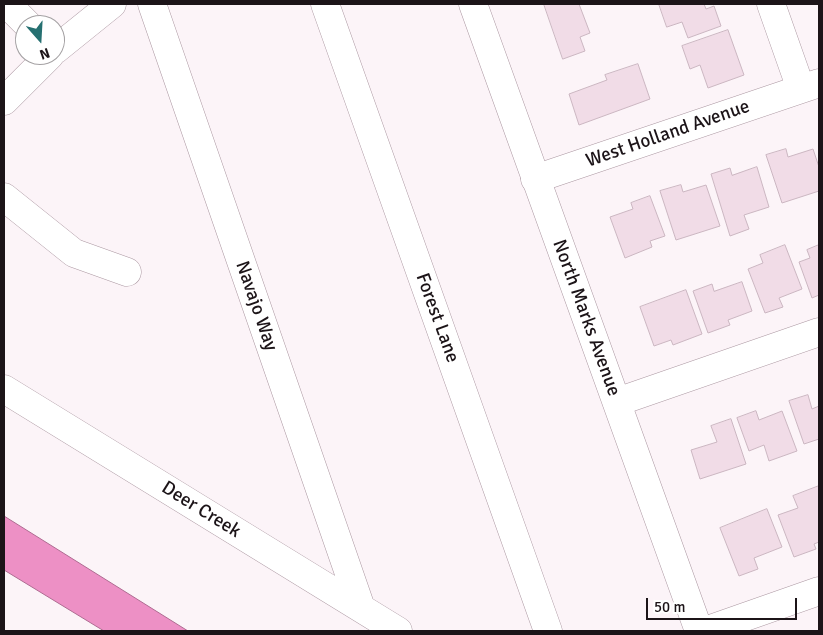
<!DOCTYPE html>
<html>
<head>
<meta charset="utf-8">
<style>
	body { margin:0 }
	#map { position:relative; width:823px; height:635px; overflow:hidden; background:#fcf4f8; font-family:Signika,sans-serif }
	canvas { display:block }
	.frame { position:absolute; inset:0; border:5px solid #1c1418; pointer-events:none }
	.north { position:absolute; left:15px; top:15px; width:50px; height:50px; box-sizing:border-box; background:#fff; border:1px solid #a4a1a3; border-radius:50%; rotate:161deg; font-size:14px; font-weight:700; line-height:20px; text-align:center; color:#1c1418 }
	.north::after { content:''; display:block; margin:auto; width:18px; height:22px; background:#267071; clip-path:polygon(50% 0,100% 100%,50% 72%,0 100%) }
	.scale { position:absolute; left:646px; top:598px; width:151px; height:22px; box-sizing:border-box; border:2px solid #1c1418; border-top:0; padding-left:6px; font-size:15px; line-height:18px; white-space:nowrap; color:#1c1418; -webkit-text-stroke:4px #fff; paint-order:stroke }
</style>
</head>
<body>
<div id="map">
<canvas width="823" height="635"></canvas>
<div class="frame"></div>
<div class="north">N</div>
<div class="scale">50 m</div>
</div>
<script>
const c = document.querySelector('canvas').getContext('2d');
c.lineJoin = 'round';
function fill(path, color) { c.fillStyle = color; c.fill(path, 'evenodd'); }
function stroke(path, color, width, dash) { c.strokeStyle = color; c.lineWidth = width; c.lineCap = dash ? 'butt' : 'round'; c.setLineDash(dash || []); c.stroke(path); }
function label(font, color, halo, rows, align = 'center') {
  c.font = font + ' Signika,sans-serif'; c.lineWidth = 4; c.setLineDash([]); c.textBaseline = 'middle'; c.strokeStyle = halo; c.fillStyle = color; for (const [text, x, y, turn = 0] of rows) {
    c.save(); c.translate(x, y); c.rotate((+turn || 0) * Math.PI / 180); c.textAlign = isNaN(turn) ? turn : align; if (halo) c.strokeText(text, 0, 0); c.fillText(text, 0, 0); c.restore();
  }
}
const water = new Path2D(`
	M4 516 188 631H104L4 570Z`);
fill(water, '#ed90c5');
stroke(water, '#ae6b91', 1);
const building = new Path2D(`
	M544 4H579L590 33 580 37 585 51 563 59Z
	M659 4H704L706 9 714 6 721 26 688 38 682 22 667 27Z
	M728 30 744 75 708 88 700 65 690 69 682 46Z
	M638 64 650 99 579 125 569 94 607 80 605 75Z
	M786 149 788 157 813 149 819 167V191L782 203 766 155Z
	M757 167 769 207 744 215 749 229 730 236 711 174 730 168 732 175Z
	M681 185 683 192 706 185 720 226 676 240 660 191Z
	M650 196 665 236 650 241 652 247 625 258 610 217 633 209 631 203Z
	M785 245 802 289 779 298 783 307 765 313 748 269 763 263 760 255Z
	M819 245V295L812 298 799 262 810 258 807 250Z
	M742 282 752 311 728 320 730 325 708 333 693 291 712 284 714 291Z
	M686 290 702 334 673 345 671 340 654 346 640 307Z
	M808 395 812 409 819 406V439L804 444 789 401Z
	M756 411 759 420 782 411 797 451 769 461 764 445 749 451 737 418Z
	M731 419 746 464 700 479 691 450 717 442 711 426Z
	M819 486V542L814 544 816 549 794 557 778 515 798 508 793 496Z
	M767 509 782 547 754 558 758 569 739 576 720 528Z`);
fill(building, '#f1dce7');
stroke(building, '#cbb6c1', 1);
const minor = new Path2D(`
	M7 4 28 25
	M152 4 361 608
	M325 4 548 631
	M771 4 801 89
	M55 50 112 4
	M4 101 50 55
	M535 179 819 83
	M4 197 74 253 127 272
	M4 389 398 631
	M617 402 819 332
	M705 631 819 591`);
const major = new Path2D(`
	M473 4 699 631`);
stroke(minor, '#ac98a2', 29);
stroke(major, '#ac98a2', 29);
stroke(minor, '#fff', 28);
stroke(major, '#fff', 28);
label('19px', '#1c1418', '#fff', [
	["West Holland Avenue",668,134,-19],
	["Navajo Way",256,306,71],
	["Forest Lane",437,318,70],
	["North Marks Avenue",586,318,70],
	["Deer Creek",201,510,32]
]);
</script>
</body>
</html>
